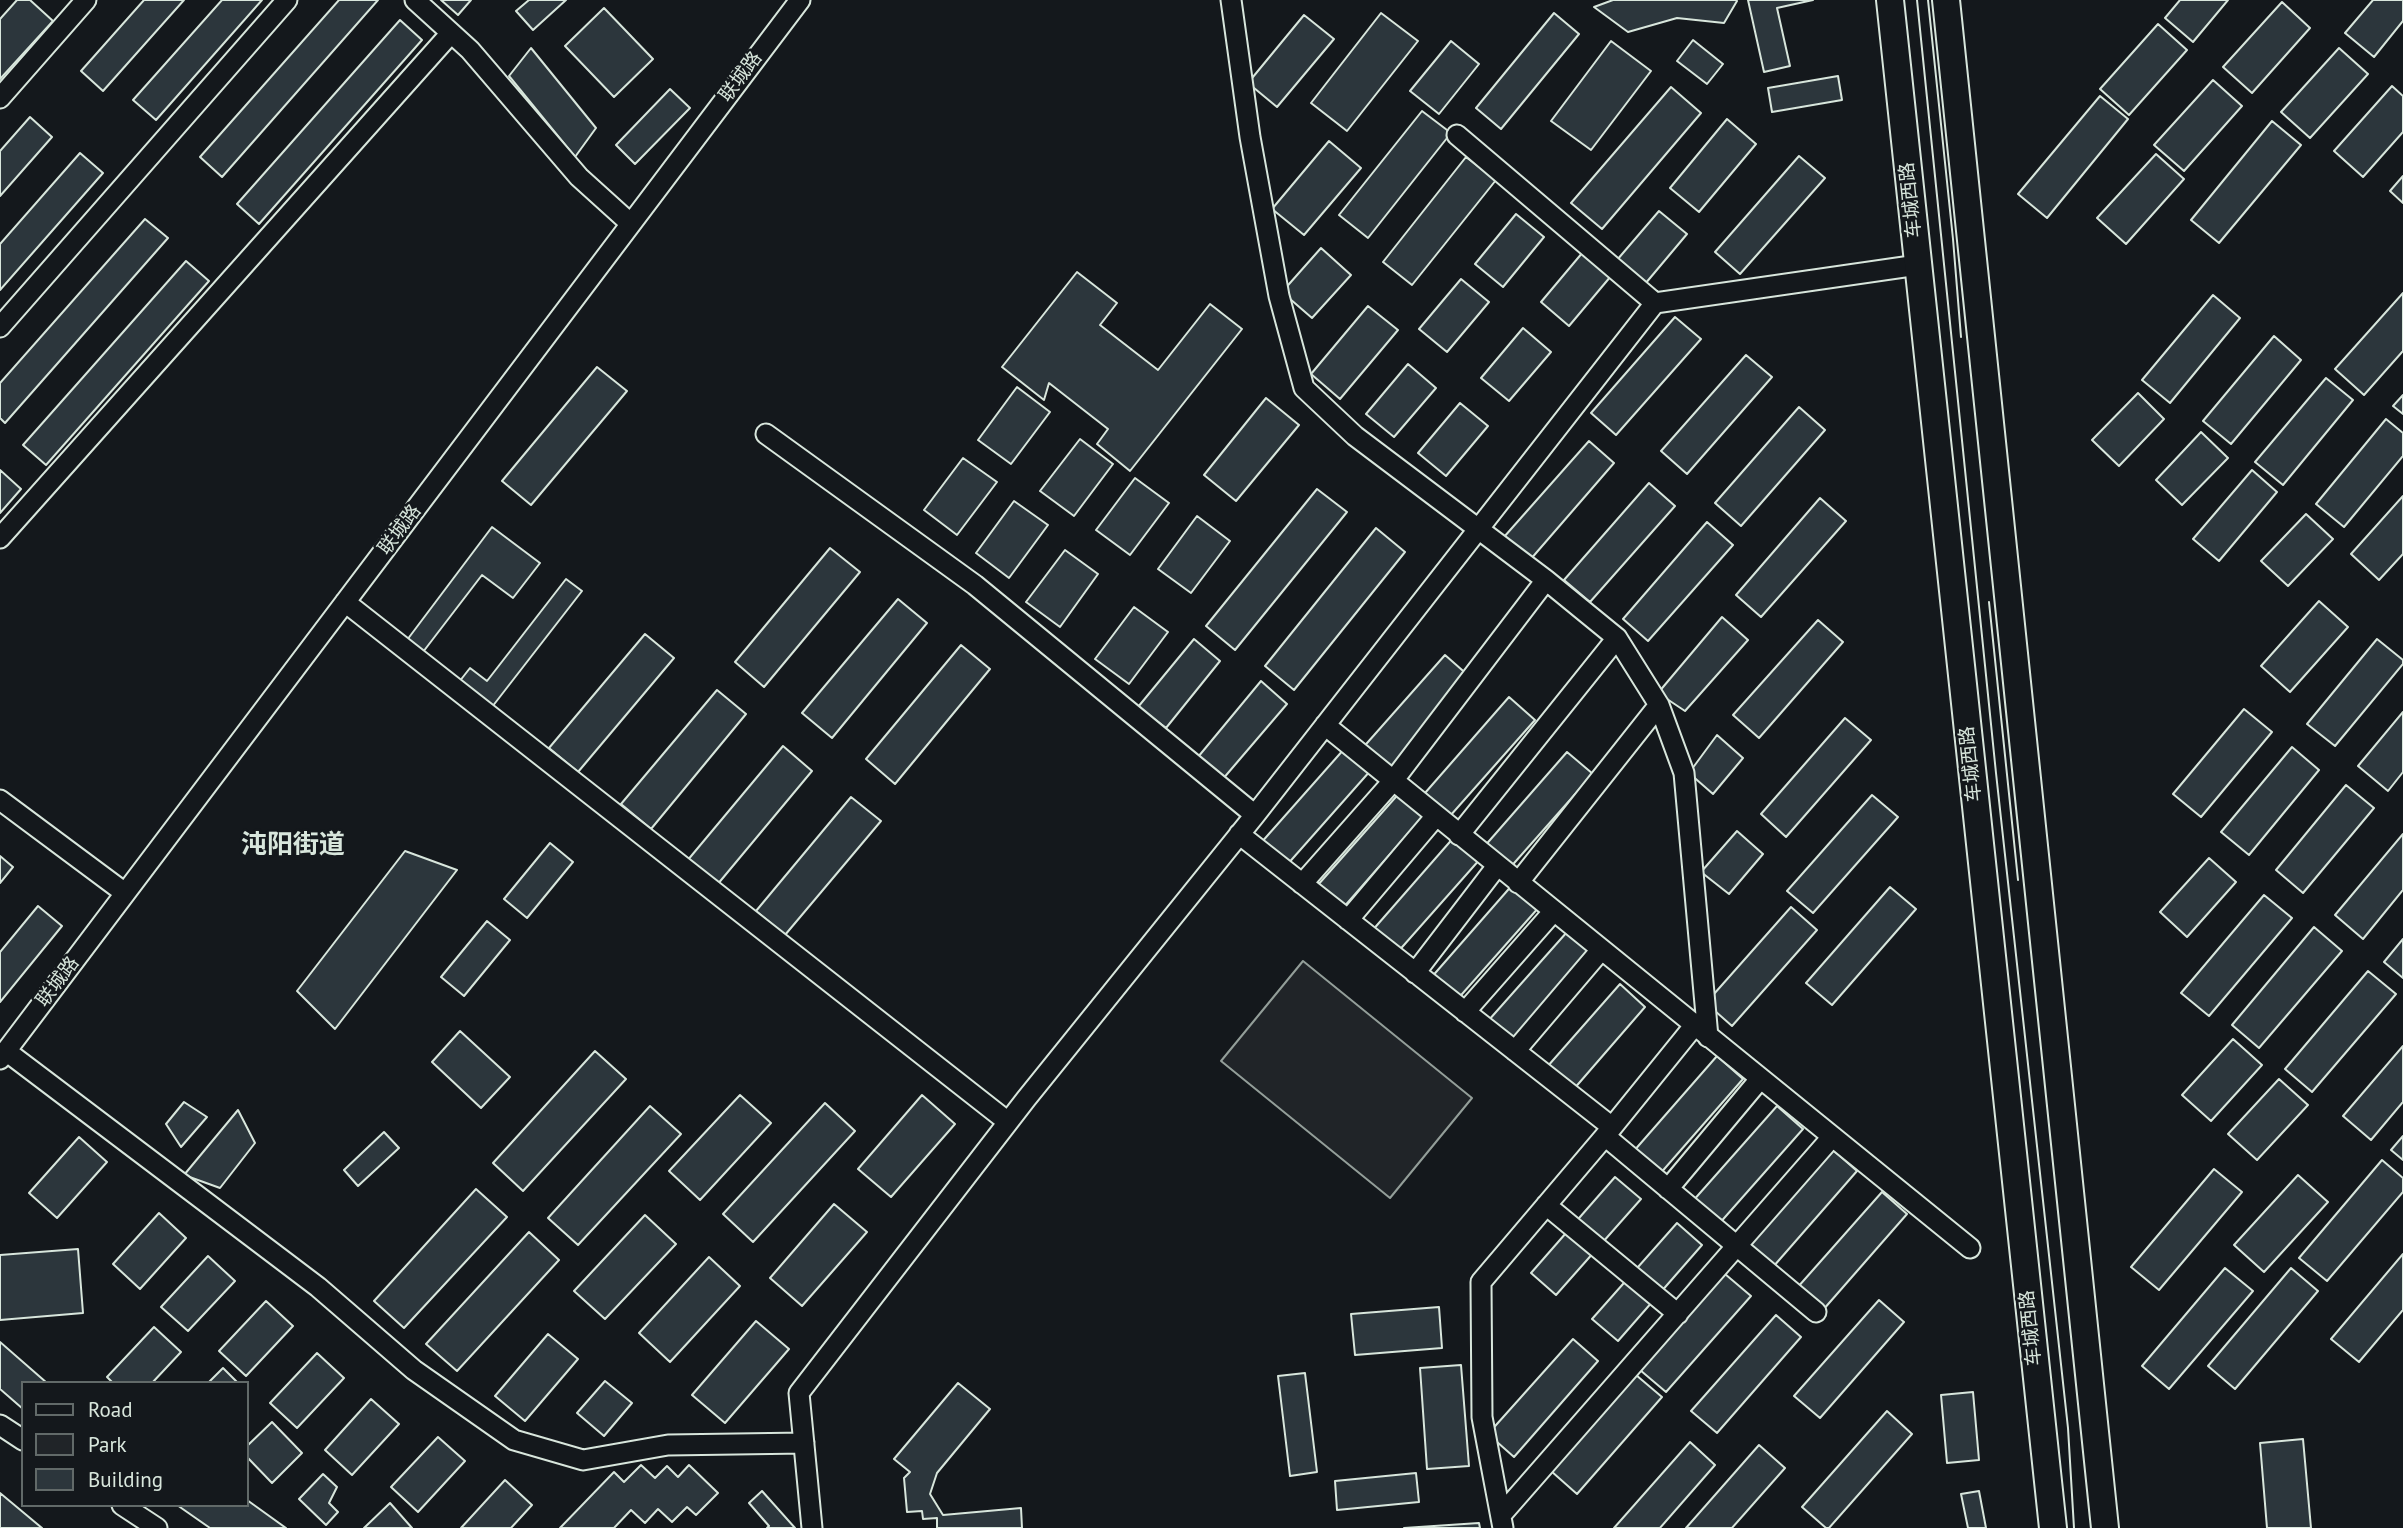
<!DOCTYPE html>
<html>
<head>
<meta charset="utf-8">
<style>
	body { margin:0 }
	#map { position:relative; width:2403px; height:1528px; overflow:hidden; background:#14181c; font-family:"PT Sans",sans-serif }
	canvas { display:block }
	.legend { position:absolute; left:21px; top:1381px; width:228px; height:126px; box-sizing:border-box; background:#14181c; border:2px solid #626a69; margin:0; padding:9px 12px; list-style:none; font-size:21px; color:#d8e6dc }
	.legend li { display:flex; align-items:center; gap:14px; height:35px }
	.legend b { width:35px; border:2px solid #626a69 }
</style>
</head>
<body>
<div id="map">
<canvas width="2403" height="1528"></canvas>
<ul class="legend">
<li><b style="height:9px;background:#14181c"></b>Road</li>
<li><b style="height:19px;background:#202428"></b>Park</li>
<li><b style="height:19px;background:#2c363c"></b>Building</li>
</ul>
</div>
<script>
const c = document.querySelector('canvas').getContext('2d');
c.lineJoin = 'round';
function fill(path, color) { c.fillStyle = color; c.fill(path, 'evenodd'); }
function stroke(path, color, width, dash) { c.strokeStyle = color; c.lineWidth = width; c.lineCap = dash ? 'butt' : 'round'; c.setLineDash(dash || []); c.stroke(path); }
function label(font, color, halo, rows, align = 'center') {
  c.font = font + ' "PT Sans","Noto Sans SC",sans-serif'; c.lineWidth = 5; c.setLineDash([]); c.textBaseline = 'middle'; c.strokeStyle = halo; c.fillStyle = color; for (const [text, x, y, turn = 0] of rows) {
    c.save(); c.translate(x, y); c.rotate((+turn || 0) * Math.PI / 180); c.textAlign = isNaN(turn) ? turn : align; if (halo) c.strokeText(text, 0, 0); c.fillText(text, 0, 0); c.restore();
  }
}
const green = new Path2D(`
	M1303 961 1472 1098 1390 1198 1221 1061Z`);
fill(green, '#202428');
stroke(green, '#939e99', 2);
const building = new Path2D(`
	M17 0H30L53 21 0 79V19Z
	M144 0H184L103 91 81 71Z
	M222 0H262L156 120 133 100Z
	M339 0H378L222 177 200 157Z
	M441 0H471L458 15Z
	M529 0H566L533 30 516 11Z
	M1613 0H1736L1737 1 1724 23 1677 18 1628 32 1594 7Z
	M1748 0H1813L1777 8 1790 66 1764 72Z
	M2180 0H2228L2193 42 2165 18Z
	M2373 0H2403V21L2374 57 2345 33Z
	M2282 2 2310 28 2252 93 2223 67Z
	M604 8 653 59 614 97 565 46Z
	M1381 13 1418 41 1347 131 1311 103Z
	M1554 13 1579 34 1501 129 1476 108Z
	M1304 15 1334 39 1277 107 1248 83Z
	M400 20 422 40 259 224 237 204Z
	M2158 24 2187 50 2129 115 2100 89Z
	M1693 40 1723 64 1707 84 1677 61Z
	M1451 41 1479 64 1439 114 1410 91Z
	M1611 41 1651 71 1591 150 1551 121Z
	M531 48 596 128 575 157 509 76Z
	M2339 48 2368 74 2310 138 2281 112Z
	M1838 76 1842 100 1772 112 1768 88Z
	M2213 80 2242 106 2184 171 2154 145Z
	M2392 86 2403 96V132L2363 177 2334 151Z
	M1671 87 1701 113 1602 229 1571 203Z
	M670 89 690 108 635 164 616 145Z
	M2100 96 2128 119 2047 218 2018 194Z
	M1422 111 1451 133 1368 238 1339 215Z
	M30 117 52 137 0 196V151Z
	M1727 119 1756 144 1699 212 1670 188Z
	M2272 121 2301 145 2219 243 2191 220Z
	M1329 141 1361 168 1304 235 1272 209Z
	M80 153 103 173 0 290V244Z
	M2156 154 2184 179 2126 244 2097 218Z
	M1799 156 1825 178 1740 274 1715 252Z
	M1466 157 1496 180 1412 285 1383 262Z
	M2403 176V203L2390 191Z
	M1659 211 1687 234 1645 284 1617 260Z
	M1516 214 1544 237 1503 287 1475 264Z
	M145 219 168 238 5 423 0 418V383Z
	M1321 248 1351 275 1312 318 1282 292Z
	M1583 252 1611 276 1569 326 1541 302Z
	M186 261 209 281 46 465 23 445Z
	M1077 272 1117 303 1100 325 1158 370 1210 304 1242 329 1130 471 1097 444 1108 429 1049 383 1044 400 1002 367Z
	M1461 279 1489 302 1447 352 1419 329Z
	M2403 293V351L2364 395 2335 369Z
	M2213 295 2240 318 2170 403 2142 380Z
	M1368 306 1398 330 1340 399 1311 374Z
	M1675 317 1701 339 1616 435 1591 413Z
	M1523 328 1551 352 1509 401 1481 378Z
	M2274 336 2301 360 2231 444 2203 421Z
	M1746 355 1772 377 1687 474 1661 451Z
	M1408 364 1436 388 1394 437 1366 414Z
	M597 367 627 391 531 505 502 481Z
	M2326 378 2353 400 2283 485 2255 462Z
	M1017 387 1050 412 1011 464 978 440Z
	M2138 393 2164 419 2119 466 2092 440Z
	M2403 395V414L2393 406Z
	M1266 398 1299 425 1236 501 1204 475Z
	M1460 403 1488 426 1446 476 1418 453Z
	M1799 407 1825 430 1741 526 1715 503Z
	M2386 419 2403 433V456L2344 527 2316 504Z
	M2201 432 2228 458 2182 505 2156 480Z
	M1080 439 1113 464 1074 516 1040 491Z
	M1589 441 1614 463 1530 560 1504 537Z
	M963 458 997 482 957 535 924 510Z
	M0 470 21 489 0 513Z
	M2252 470 2277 492 2219 561 2193 539Z
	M1135 478 1169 503 1130 555 1096 530Z
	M1649 483 1675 506 1590 602 1564 580Z
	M1317 489 1347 512 1235 650 1206 626Z
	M2403 496V554L2379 580 2351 554Z
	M1820 498 1846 521 1761 617 1736 595Z
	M1014 501 1048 525 1009 578 976 553Z
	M2306 514 2333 539 2288 586 2261 561Z
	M1197 516 1230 541 1191 593 1158 569Z
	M1707 522 1733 545 1648 641 1623 619Z
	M492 527 540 563 513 598 482 575 423 652 407 640Z
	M1376 528 1405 552 1294 690 1265 666Z
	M830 548 860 572 764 687 735 662Z
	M1065 550 1098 574 1060 627 1026 602Z
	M566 579 582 591 492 707 459 682 470 668 487 681Z
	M898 599 927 623 832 738 802 713Z
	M2319 601 2348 627 2290 692 2261 666Z
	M1134 607 1168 632 1129 684 1095 659Z
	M1722 617 1748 640 1685 711 1658 693Z
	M1818 620 1843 642 1759 738 1733 715Z
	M645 634 674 658 578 772 549 748Z
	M1194 639 1220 661 1166 728 1138 707Z
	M2377 639 2403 660V664L2335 746 2307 724Z
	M961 645 990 669 895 784 866 759Z
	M1445 655 1470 677 1386 774 1360 751Z
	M1261 681 1287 704 1222 780 1198 757Z
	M717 690 746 714 651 829 621 804Z
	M1509 697 1535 720 1450 816 1425 793Z
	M2244 709 2272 732 2201 817 2173 794Z
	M2403 712V772L2388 791 2358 766Z
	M1845 718 1871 740 1786 837 1761 814Z
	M1717 735 1743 758 1713 794 1689 773Z
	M783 746 812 771 717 885 687 861Z
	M2292 747 2319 770 2249 855 2221 832Z
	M1345 748 1371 770 1286 866 1260 844Z
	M1567 752 1593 774 1508 870 1483 848Z
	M2346 785 2374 808 2303 893 2276 870Z
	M1402 790 1427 812 1343 908 1317 886Z
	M1872 795 1898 817 1813 913 1787 891Z
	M851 797 881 821 785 935 756 911Z
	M1737 831 1763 854 1729 894 1701 872Z
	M2403 834V890L2363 939 2335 915Z
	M1455 836 1481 858 1396 954 1371 932Z
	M550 843 573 862 527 918 504 899Z
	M405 851 457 870 335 1029 297 991Z
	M0 856 13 867 0 883Z
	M2209 858 2236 882 2187 937 2160 912Z
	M1514 883 1540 906 1455 1002 1430 979Z
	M1890 887 1916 909 1832 1005 1806 983Z
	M2264 895 2292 918 2209 1016 2181 993Z
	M38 906 62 926 0 1002V952Z
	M1791 907 1817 930 1732 1026 1706 1003Z
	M487 921 510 940 464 996 441 977Z
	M2314 927 2342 951 2259 1048 2232 1025Z
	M1567 932 1593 954 1514 1045 1488 1021Z
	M2403 939V978L2384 962Z
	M2368 971 2396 994 2312 1092 2285 1069Z
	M1620 984 1645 1007 1573 1090 1547 1067Z
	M460 1031 510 1077 481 1108 432 1062Z
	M2233 1039 2262 1065 2211 1121 2182 1095Z
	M2403 1046V1102L2371 1140 2343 1116Z
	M595 1051 626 1079 523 1191 493 1163Z
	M1717 1056 1743 1079 1659 1175 1633 1152Z
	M2279 1079 2308 1105 2257 1160 2228 1134Z
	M740 1095 771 1123 700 1200 669 1171Z
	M922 1095 955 1124 891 1197 858 1169Z
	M184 1102 207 1117 181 1147 166 1124Z
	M825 1103 855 1131 753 1242 723 1214Z
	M650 1106 681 1134 578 1245 548 1218Z
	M1777 1106 1803 1129 1718 1225 1692 1202Z
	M238 1110 255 1143 220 1188 184 1175Z
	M384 1132 399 1148 358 1186 344 1170Z
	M2403 1136V1160L2391 1150Z
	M79 1137 107 1162 57 1218 29 1193Z
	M1832 1149 1857 1171 1773 1267 1747 1245Z
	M2382 1160 2403 1178V1192L2327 1281 2299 1258Z
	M2214 1169 2242 1192 2159 1290 2131 1267Z
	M2298 1175 2328 1202 2264 1272 2234 1245Z
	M1615 1177 1641 1199 1556 1295 1531 1273Z
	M476 1189 507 1217 404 1328 374 1301Z
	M1882 1192 1907 1214 1823 1310 1797 1288Z
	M834 1204 867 1232 802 1306 770 1278Z
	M159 1213 186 1238 140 1289 113 1264Z
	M645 1215 676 1244 605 1319 574 1291Z
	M1677 1223 1702 1245 1618 1341 1592 1319Z
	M529 1232 559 1260 457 1371 426 1344Z
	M78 1249 83 1313 0 1320V1255Z
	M2403 1254V1310L2359 1362 2331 1339Z
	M208 1256 235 1281 188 1331 161 1307Z
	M709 1257 740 1286 670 1362 639 1333Z
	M2225 1268 2253 1291 2169 1389 2142 1366Z
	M2291 1268 2318 1291 2235 1389 2208 1366Z
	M1725 1274 1751 1296 1666 1392 1640 1370Z
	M1879 1300 1904 1322 1820 1418 1794 1396Z
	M266 1301 293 1326 246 1376 219 1351Z
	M1439 1307 1442 1348 1355 1355 1351 1314Z
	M1776 1315 1801 1337 1717 1433 1691 1411Z
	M756 1321 789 1349 725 1423 692 1395Z
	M154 1327 181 1352 152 1383H113L107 1377Z
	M548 1334 578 1359 525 1421 495 1396Z
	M1573 1339 1598 1361 1514 1457 1488 1434Z
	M0 1342 47 1383H23V1409L0 1389Z
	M317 1353 344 1378 297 1428 270 1403Z
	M1461 1365 1469 1466 1427 1469 1420 1368Z
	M223 1368 238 1383H208Z
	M1305 1373 1317 1472 1290 1476 1278 1376Z
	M1636 1375 1662 1397 1577 1494 1551 1471Z
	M605 1381 632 1403 604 1436 577 1413Z
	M958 1383 990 1409 937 1473 930 1494 943 1515 1021 1508 1022 1528H937V1518L923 1519 922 1511 907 1512 904 1478 910 1472 894 1459Z
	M1973 1392 1979 1460 1947 1463 1941 1395Z
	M371 1399 399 1424 352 1475 325 1450Z
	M1887 1411 1912 1434 1829 1528H1826L1802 1507Z
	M272 1422 302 1453 272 1483 247 1457V1446Z
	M438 1437 465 1461 418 1512 391 1487Z
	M2303 1439 2311 1528H2267L2260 1443Z
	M1690 1442 1715 1465 1660 1528H1614Z
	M1759 1445 1785 1468 1732 1528H1686Z
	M641 1465 655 1478 667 1466 678 1477 689 1465 718 1493 696 1515 687 1507 672 1522 658 1509 645 1523 631 1510 614 1528H560L614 1472 624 1482Z
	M1416 1473 1419 1502 1337 1510 1335 1481Z
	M323 1474 337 1487 329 1503 338 1512 326 1525 299 1499Z
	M505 1480 532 1505 511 1528H461Z
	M762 1491 795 1528H767L769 1526 749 1503Z
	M1979 1491 1986 1528H1968L1961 1494Z
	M0 1493 42 1528H0Z
	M247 1500 286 1528H210L177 1505H247Z
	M390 1503 412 1528H364Z
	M1479 1523 1480 1528H1404Z`);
fill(building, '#2c363c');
stroke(building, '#d8e6dc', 2);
const minor = new Path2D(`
	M415 0 470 50 579 177 631 224
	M1231 0 1250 137 1279 296 1304 388 1355 436 1546 580 1617 638 1659 705 1684 773 1708 1037
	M0 98 86 0
	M1457 135 1655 303 1918 265
	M0 327 287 0
	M766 434 975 585 1255 815
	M0 538 451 33
	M345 602 1008 1122
	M1325 725 1970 1248
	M0 800 125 893
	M1239 834 1612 1127
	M1459 835 1617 638
	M1518 883 1659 705
	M1302 884 1393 781 1546 580
	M1348 920 1436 816
	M1415 973 1497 866
	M1465 1012 1553 912
	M6 1051 318 1287 414 1370 514 1440 583 1460 668 1445 804 1443
	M1515 1051 1601 950
	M0 1059 800 0
	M1605 1136 1816 1312
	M1668 1189 1760 1079
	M1546 1205 1678 1314
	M0 1425 23 1440
	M122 1505 157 1528
	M1502 1514 1832 1137
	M812 1528 799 1393 1026 1099 1255 815 1655 303
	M1503 1528 1482 1417 1481 1282 1605 1136 1694 1026`);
const secondary = new Path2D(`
	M1890 0 2053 1528
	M1946 0 2105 1528`);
stroke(minor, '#d8e6dc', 23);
stroke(secondary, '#d8e6dc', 30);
stroke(minor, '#14181c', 19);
stroke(secondary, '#14181c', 26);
stroke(new Path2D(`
	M1917 0 1996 773 2068 1428 2074 1528
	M1928 0 1953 239 1961 337
	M1989 602 2018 880`), '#d8e6dc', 2);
label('19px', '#d8e6dc', '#14181c', [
	["联城路",741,77,-53],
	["车城西路",1911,200,-96],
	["联城路",400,530,-53],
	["车城西路",1971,764,-96],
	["联城路",58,982,-53],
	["车城西路",2031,1328,-96]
]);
label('bold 26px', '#d8e6dc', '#14181c', [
	["沌阳街道",293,846]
]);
</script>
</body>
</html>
